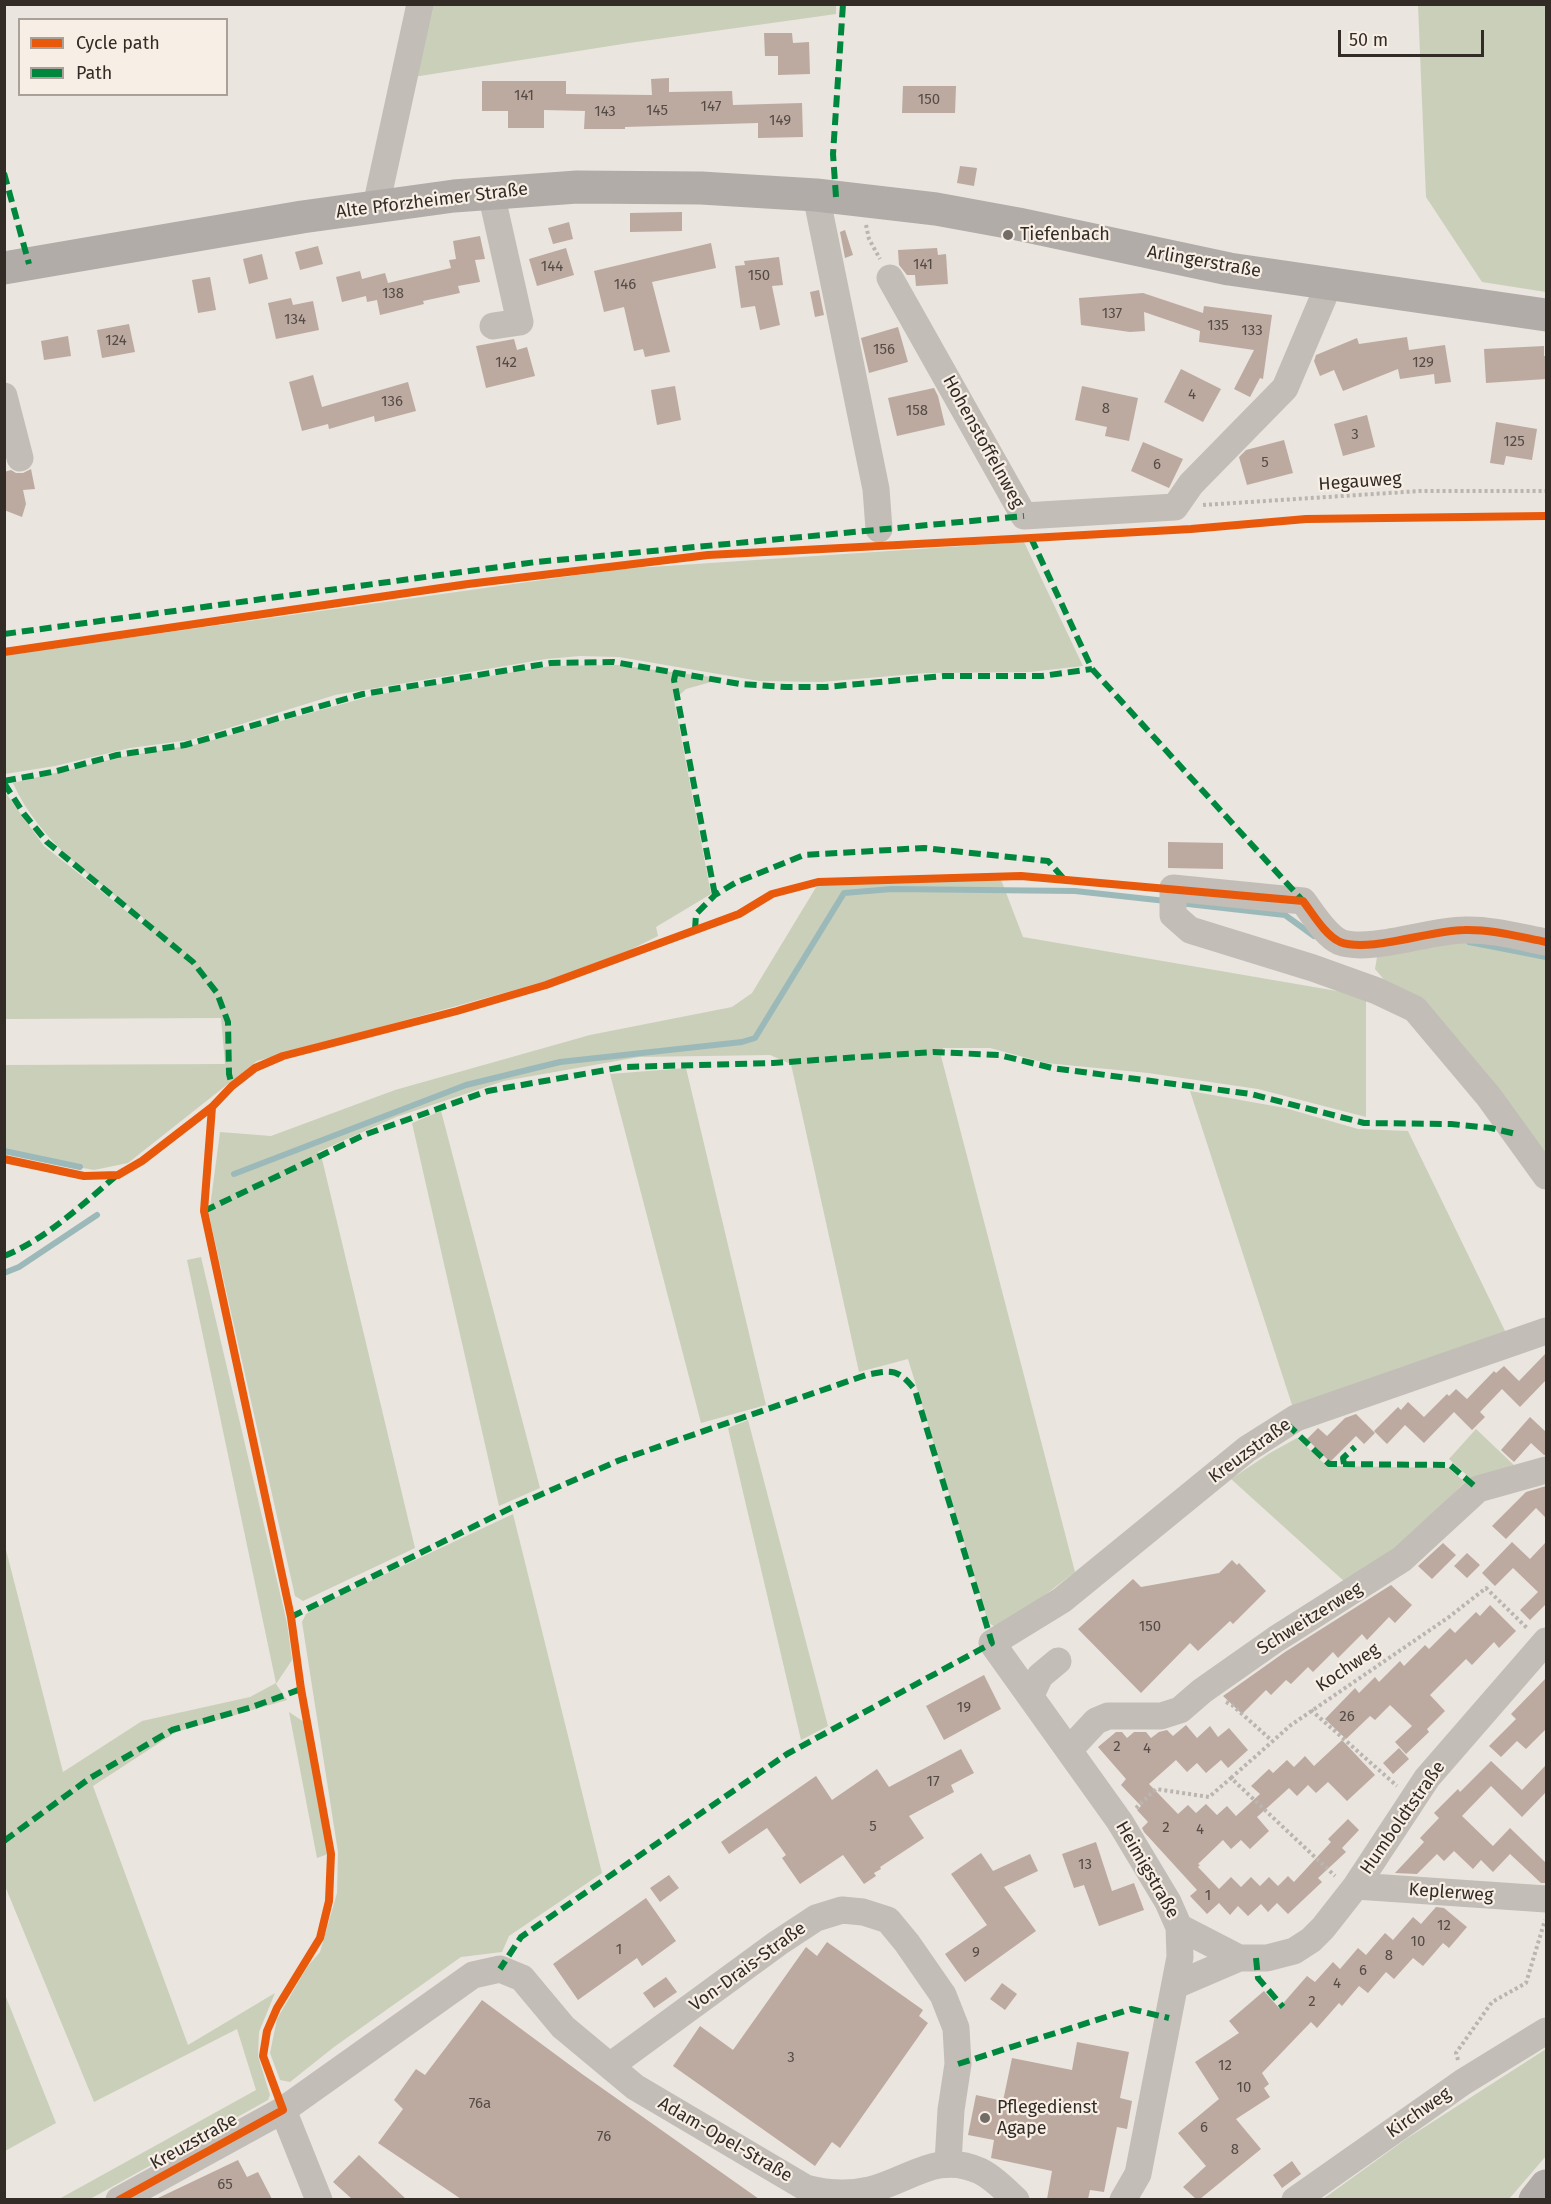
<!DOCTYPE html>
<html>
<head>
<meta charset="utf-8">
<style>
	body { margin:0 }
	#map { position:relative; width:1551px; height:2204px; overflow:hidden; background:#eae5de; font-family:"Fira Sans",sans-serif }
	canvas { display:block }
	.frame { position:absolute; inset:0; border:6px solid #332b26; pointer-events:none }
	.legend { position:absolute; left:18px; top:18px; width:210px; height:78px; box-sizing:border-box; background:#f7efe5; border:2px solid #a9a199; margin:0; padding:8px 10px; list-style:none; font-size:18px; color:#332b26 }
	.legend li { display:flex; align-items:center; gap:12px; height:30px }
	.legend b { width:30px; border:2px solid #a9a199 }
	.scale { position:absolute; left:1338px; top:30px; width:146px; height:27px; box-sizing:border-box; border:3px solid #332b26; border-top:0; padding-left:8px; font-size:18px; line-height:21px; white-space:nowrap; color:#332b26; -webkit-text-stroke:4px #f7efe5; paint-order:stroke }
</style>
</head>
<body>
<div id="map">
<canvas width="1551" height="2204"></canvas>
<div class="frame"></div>
<ul class="legend">
<li><b style="height:8px;background:#e8590c"></b>Cycle path</li>
<li><b style="height:8px;background:#00873e"></b>Path</li>
</ul>
<div class="scale">50 m</div>
</div>
<script>
const c = document.querySelector('canvas').getContext('2d');
c.lineJoin = 'round';
function fill(path, color) { c.fillStyle = color; c.fill(path, 'evenodd'); }
function stroke(path, color, width, dash) { c.strokeStyle = color; c.lineWidth = width; c.lineCap = dash ? 'butt' : 'round'; c.setLineDash(dash || []); c.stroke(path); }
function label(font, color, halo, rows, align = 'center') {
  c.font = font + ' "Fira Sans",sans-serif'; c.lineWidth = 4.5; c.setLineDash([]); c.textBaseline = 'middle'; c.strokeStyle = halo; c.fillStyle = color; for (const [text, x, y, turn = 0] of rows) {
    c.save(); c.translate(x, y); c.rotate((+turn || 0) * Math.PI / 180); c.textAlign = isNaN(turn) ? turn : align; if (halo) c.strokeText(text, 0, 0); c.fillText(text, 0, 0); c.restore();
  }
}
fill(new Path2D(`
	M424 5H836V14L629 43 407 78Z
	M1418 5H1546V292L1482 282 1426 197Z
	M1024 542 1083 666 1030 672 926 673 821 682 759 681 619 657 580 656 546 659 335 695 190 740 130 748 55 766 5 774V655L621 569Z
	M617 665 711 677V682L686 689 674 700 711 894 656 927 658 936 630 950 547 981 257 1061 128 1163 94 1170 5 1154V1065L225 1064 221 1018 5 1019V792L44 846 145 926 143 918C94 878 40 843 13 783L122 757 198 744 375 695 551 666Z
	M1000 877 1023 937 1366 996V1117L1258 1089 1148 1073 1046 1063 990 1048H943L941 1056 1075 1572 999 1630 988 1622 908 1359 859 1372 791 1064 770 1055 639 1057 504 1081 396 1117 318 1152 322 1159 415 1548 303 1601 295 1596 209 1215 220 1132 271 1136 395 1090 590 1035 732 1007 752 993 818 884Z
	M1468 940 1546 951V1170L1375 969 1378 951Z
	M686 1068 766 1405 701 1423 610 1074Z
	M1190 1091 1285 1108 1358 1129 1408 1131 1506 1333 1293 1408Z
	M441 1111 540 1488 499 1506 412 1123Z
	M201 1257 287 1623 292 1660 276 1684 287 1700 176 1732 93 1786 188 2045 275 1993 259 2032 258 2056 270 2095 268 2100 90 2199H59L256 2090 237 2029 94 2102 5 1886V1546L63 1772 142 1721 250 1697 276 1683 187 1260Z
	M748 1420 828 1726 801 1740 728 1428Z
	M1476 1429 1517 1468 1472 1480 1449 1459Z
	M1297 1438 1327 1466 1448 1468 1465 1482 1401 1545 1346 1583 1231 1479 1270 1453Z
	M513 1514 602 1873 509 1936 502 1952 461 1957 334 2047 290 2082 280 2080 270 2053 277 2019 307 1967 320 1952 337 1893 338 1852 302 1622 306 1614 326 1602Z
	M289 1712 304 1722 328 1854 317 1858Z
	M4 1992 56 2123 5 2151H4Z
	M1546 2049V2156L1509 2199H1323L1406 2139Z`), '#cacfb9');
stroke(new Path2D(`
	M1179 903 1285 915 1314 936
	M1469 942 1546 957
	M4 1151 80 1167
	M234 1174 466 1085 560 1062 742 1042 755 1038 844 893 892 889 1075 891 1166 901
	M4 1273 19 1267 97 1215`), '#9cb9ba', 6);
fill(new Path2D(`
	M764 33H792L793 43 809 42 810 74 778 75V56H765Z
	M669 78V92L732 91 733 105 802 103 803 137 758 138V123L625 127V129H584L585 111 544 110V128H508V111H482V81H566V94L652 95 651 79Z
	M903 86H956L955 113H902Z
	M960 166 977 168 974 186 957 183Z
	M682 212V231L630 232V213Z
	M569 222 573 239 553 244 548 228Z
	M845 230 853 255 845 258 840 232Z
	M480 236 485 259 475 260 480 282 458 286 460 293 423 301 424 304 380 315 377 300 367 302 366 296 342 302 336 277 360 271 362 279 385 273 388 283 451 268 449 260 456 259 453 241Z
	M711 243 716 268 652 282 670 352 645 357 643 349 634 351 624 307 604 312 594 271Z
	M318 246 323 264 300 270 295 252Z
	M566 248 574 275 537 286 529 259Z
	M937 248 938 255 946 254 948 284 916 286 915 275H907L899 265 898 250Z
	M262 254 268 279 249 284 243 259Z
	M779 257 783 285 772 286 780 325 760 330 755 306 741 308 735 266 745 265 744 261Z
	M210 277 216 310 198 313 192 280Z
	M819 290 824 315 815 317 810 292Z
	M1143 293 1203 313 1204 306 1272 315 1263 379 1260 378 1250 397 1234 389 1254 350 1199 342 1200 331 1144 312 1145 331 1130 332 1081 325 1079 298Z
	M291 298 293 305 313 301 319 330 276 339 268 303Z
	M129 324 135 352 102 358 97 330Z
	M898 327 908 362 869 373 861 338Z
	M68 336 71 356 44 360 41 341Z
	M1407 337 1409 350 1445 345 1451 382 1435 384 1434 374 1400 379 1398 369 1343 391 1334 370 1320 376 1314 361 1316 355 1357 338 1359 344Z
	M514 339 517 350 527 347 535 376 486 388 476 346Z
	M1544 346V356H1546V379L1486 383 1484 349Z
	M1181 369 1221 389 1203 422 1164 402Z
	M313 375 322 407 408 382 416 411 375 422 374 416 329 429 328 424 302 431 289 382Z
	M675 386 681 420 657 425 651 390Z
	M1082 386 1138 398 1129 441 1105 436 1107 427 1075 420Z
	M934 388 938 396 945 425 897 436 888 398Z
	M1367 415 1375 447 1343 456 1334 424Z
	M1496 422 1537 429 1532 460 1506 456 1504 465 1490 463Z
	M1284 440 1293 473 1247 485 1239 457 1246 450Z
	M1143 442 1183 459 1169 488 1131 471Z
	M31 469 35 489 23 490 26 504 22 517 4 510V472L11 470 16 473H23Z
	M1168 842 1223 843V869L1168 868Z
	M1546 1353V1380L1520 1407 1502 1389 1480 1412 1485 1417 1472 1430 1454 1412 1424 1443 1405 1425 1387 1444 1374 1431 1398 1407 1401 1410 1408 1402 1424 1417 1447 1394 1449 1396 1456 1389 1467 1399 1494 1371 1496 1373 1504 1366 1519 1381Z
	M1356 1414 1375 1433 1364 1444 1356 1436 1330 1462 1307 1439 1318 1428 1327 1436 1345 1418Z
	M1530 1417 1546 1432V1455H1544L1531 1443 1514 1462 1501 1450Z
	M1546 1486V1518L1536 1508 1506 1539 1492 1526 1526 1492Z
	M1512 1542 1530 1559 1546 1542V1604L1530 1620 1520 1610 1538 1592 1513 1568 1495 1586 1482 1573Z
	M1443 1543 1456 1555 1432 1579 1418 1566Z
	M1467 1553 1480 1565 1467 1578 1454 1566Z
	M1232 1560 1237 1565 1239 1563 1266 1591 1233 1624 1230 1621 1198 1651 1190 1643 1141 1693 1078 1629 1133 1579 1141 1587 1219 1573Z
	M1391 1585 1412 1605 1395 1623 1389 1617 1367 1640 1362 1634 1338 1658 1333 1652 1313 1672 1308 1667 1291 1684 1286 1680 1271 1695 1266 1690 1242 1714 1223 1696 1285 1652Z
	M1490 1605 1516 1631 1499 1648 1494 1642 1472 1665 1466 1659 1430 1695 1445 1711 1427 1729 1429 1732 1406 1754 1395 1742 1412 1726 1390 1705 1375 1720 1370 1716 1346 1739 1325 1719 1355 1688 1359 1693 1375 1677 1379 1682 1400 1661 1404 1666 1425 1645 1429 1649 1450 1628 1455 1633 1476 1612 1480 1616Z
	M984 1675 1001 1709 944 1740 926 1706Z
	M1546 1678V1729L1526 1749 1517 1741 1501 1757 1489 1746 1516 1719 1511 1714Z
	M1186 1725 1197 1738 1210 1726 1218 1737 1229 1728 1248 1750 1228 1768 1221 1760 1206 1773 1197 1763 1187 1772 1176 1760 1149 1784 1178 1814 1188 1805 1196 1813 1206 1804 1217 1815 1227 1806 1236 1816 1260 1794 1251 1786 1269 1769 1273 1773 1287 1760 1294 1767 1305 1756 1314 1766 1342 1740 1375 1775 1347 1801 1328 1782 1316 1793 1308 1785 1297 1796 1289 1788 1257 1817 1269 1831 1250 1849 1241 1840 1231 1849 1223 1840 1198 1864 1200 1865 1198 1867 1219 1889 1231 1877 1241 1887 1251 1877 1260 1886 1269 1877 1278 1886 1288 1876 1294 1882 1331 1842 1328 1839 1348 1819 1359 1830 1342 1848 1346 1852 1318 1878 1322 1882 1288 1914 1277 1903 1268 1912 1261 1904 1248 1916 1238 1906 1230 1915 1219 1903 1207 1914 1190 1896 1197 1890 1144 1832 1142 1828 1148 1822 1137 1810 1141 1806 1121 1785 1126 1779 1098 1747 1116 1732H1122L1127 1738 1134 1732H1146L1151 1738 1159 1732 1167 1730 1173 1736Z
	M1399 1748 1409 1759 1393 1774 1383 1763Z
	M961 1749 974 1773 951 1785 954 1792 909 1816 924 1838 880 1867 881 1869 874 1873 876 1876 864 1884 843 1855 800 1884 782 1858 786 1855 767 1828 729 1854 721 1842 816 1776 832 1800 877 1769 889 1787Z
	M1491 1761 1522 1790 1546 1765V1792L1522 1817 1491 1786 1462 1816 1493 1846 1510 1828 1546 1863V1883H1541L1510 1854 1493 1872 1481 1860 1473 1869 1454 1851 1444 1861 1437 1854 1417 1874 1395 1873 1424 1842 1420 1838 1439 1818 1434 1813 1458 1789 1460 1792Z
	M1096 1842 1112 1891 1134 1883 1144 1910 1099 1926 1084 1885 1074 1888 1062 1854Z
	M981 1853 993 1871 1030 1854 1038 1871 1004 1887 1036 1931 965 1982 945 1954 987 1925 951 1874Z
	M669 1875 679 1888 660 1902 650 1888Z
	M646 1898 676 1941 642 1966 637 1958 578 2000 553 1964Z
	M1436 1907 1444 1908 1467 1927 1449 1948 1443 1943 1423 1966 1413 1958 1394 1979 1386 1972 1368 1993 1359 1986 1342 2006 1339 2003 1317 2028 1311 2022 1262 2073 1269 2084 1264 2088 1270 2097 1236 2119 1261 2149 1200 2199H1196L1183 2187 1206 2166 1178 2133 1219 2099 1195 2062 1239 2033 1229 2021 1264 1991 1279 2008 1307 1976 1315 1982 1333 1962 1340 1969 1358 1948 1366 1955 1385 1933 1393 1940 1413 1917 1421 1924Z
	M827 1942 923 2010 919 2016 928 2023 840 2148 832 2142 815 2166 673 2066 700 2026 733 2050 806 1947 817 1956Z
	M666 1977 677 1992 654 2008 643 1993Z
	M1002 1983 1017 1994 1005 2010 990 1999Z
	M482 2000 582 2074 759 2199H461L378 2143 403 2109 394 2100 416 2069 425 2075Z
	M1077 2042 1129 2052 1120 2098 1132 2101 1127 2129 1117 2127 1104 2192 1090 2190 1088 2199H1047L1052 2171 991 2158 994 2140 968 2135 976 2095 1003 2101 1012 2058 1072 2070Z
	M359 2155 406 2199H352L333 2182Z
	M238 2160 247 2177 258 2172 272 2199H156Z
	M1292 2161 1301 2174 1282 2188 1273 2175Z`), '#bcaaa1');
stroke(new Path2D(`
	M866 225 869 239 880 259
	M1203 505 1420 491H1546
	M1226 1702 1232 1705 1271 1740
	M1311 1710 1397 1786
	M1231 1778 1291 1725 1449 1617 1486 1588 1528 1629
	M1136 1808 1156 1789 1209 1797 1231 1778 1335 1876
	M1458 2060 1456 2053 1492 2002 1526 1983 1545 1920`), '#bbb5b0', 4, [3, 3]);
stroke(new Path2D(`
	M491 193 520 322 493 326
	M816 195 876 489 879 529
	M376 206 420 4
	M890 278 1024 516 1175 507 1191 484 1285 388 1330 282
	M4 396 20 458
	M1546 942C1520 937 1491 929 1464 930 1431 930 1369 953 1340 942 1325 935 1313 914 1303 901L1173 888V915L1190 930 1313 968 1377 991 1415 1009 1489 1097 1546 1176
	M1031 1695 1040 1676 1058 1661
	M1069 1750 1096 1721 1108 1716H1161L1180 1710 1202 1691 1276 1639 1402 1559 1478 1489 1546 1470
	M1356 1886 1546 1899
	M1179 1927 1239 1958
	M1176 1985 1239 1958H1267L1294 1951 1311 1940 1323 1928 1356 1886 1427 1778 1546 1641
	M610 2066 778 1943 816 1918 842 1910 863 1912 888 1920 907 1943 943 1995 956 2028 958 2064 951 2110 948 2163
	M283 2110 319 2200
	M119 2200 283 2110 473 1975 500 1969 522 1978 563 2027 635 2087 806 2188C828 2194 848 2195 870 2190 910 2180 937 2151 980 2171 993 2177 1005 2190 1016 2200
	M1123 2200 1138 2174 1180 1957 1179 1927 1168 1902 1120 1822 992 1643 1062 1600 1247 1449 1296 1418 1546 1331
	M1295 2200 1463 2082 1546 2031`), '#c3bdb7', 27);
stroke(new Path2D(`
	M4 268 302 217 454 196 577 187 701 188 816 195 936 209 1018 224 1229 269 1546 315
	M1535 2200 1546 2186`), '#b1aca7', 33);
stroke(new Path2D(`
	M4 173 29 264
	M836 197 833 154 843 4
	M1031 538 1092 669 1303 901
	M4 634 536 562 1024 516
	M676 671 674 680 715 895
	M4 781 57 771 117 755 185 745 363 694 551 663 614 662 740 684 786 687H826L944 676H1042L1092 669
	M4 783 24 814 47 842 193 962 217 993 228 1022 229 1074 232 1086
	M695 930 696 914 715 895 735 883 804 855 924 848 1048 861 1063 878
	M204 1211 364 1135 488 1091 623 1067 773 1063 933 1052 999 1055 1052 1068 1251 1094 1364 1123 1451 1124 1491 1128 1516 1134
	M4 1256C45 1240 83 1204 116 1176
	M1287 1424 1329 1464 1450 1465 1478 1489
	M1344 1464 1343 1458 1355 1447
	M291 1617 517 1505 620 1460 866 1375C891 1370 898 1368 915 1390L992 1643 787 1754 521 1937 500 1969
	M4 1841 90 1778 172 1730 252 1707 301 1689
	M1256 1958 1258 1978 1283 2007
	M958 2064 1131 2009 1169 2018`), '#00873e', 6, [12, 6]);
stroke(new Path2D(`
	M4 652 468 584 708 555 1031 538 1191 529 1306 519 1546 516
	M4 1159 84 1176 118 1175 142 1161 212 1107 232 1086 255 1068 283 1056 457 1011 546 985 739 914 772 894 818 882 1021 876 1303 901C1313 914 1325 935 1340 942 1369 953 1431 930 1464 930 1491 929 1520 937 1546 942
	M119 2200 283 2110 263 2056 267 2031 277 2008 320 1938 329 1901 331 1854 301 1689 291 1617 204 1211 212 1107`), '#e8590c', 8);
for (const [x, y, r, color] of [
	[1008,235,6,"#736c66"],
	[985,2118,6,"#736c66"]
]) { const dot = new Path2D(); dot.arc(x, y, r, 0, 2 * Math.PI); c.fillStyle = color; c.fill(dot); stroke(dot, '#f7efe5', 2); }
label('15px', '#554b45', null, [
	["141",524,96],
	["150",929,100],
	["147",711,107],
	["145",657,111],
	["143",605,112],
	["149",780,121],
	["141",923,265],
	["144",552,267],
	["150",759,276],
	["146",625,285],
	["138",393,294],
	["137",1112,314],
	["134",295,320],
	["135",1218,326],
	["133",1252,331],
	["124",116,341],
	["156",884,350],
	["142",506,363],
	["129",1423,363],
	["4",1192,395],
	["136",392,402],
	["8",1106,409],
	["158",917,411],
	["3",1355,435],
	["125",1514,442],
	["5",1265,463],
	["6",1157,465],
	["150",1150,1627],
	["19",964,1708],
	["26",1347,1717],
	["2",1117,1747],
	["4",1147,1749],
	["17",933,1782],
	["5",873,1827],
	["2",1166,1828],
	["4",1200,1830],
	["13",1085,1865],
	["1",1208,1896],
	["12",1444,1926],
	["10",1418,1942],
	["1",619,1950],
	["9",976,1953],
	["8",1389,1956],
	["6",1363,1971],
	["4",1337,1984],
	["2",1312,2002],
	["3",791,2058],
	["12",1225,2066],
	["10",1244,2088],
	["76a",480,2104],
	["6",1204,2128],
	["76",604,2137],
	["8",1235,2150],
	["65",225,2185]
]);
label('18px', '#332b26', '#f7efe5', [
	["Alte Pforzheimer Straße",432,201,-7],
	["Arlingerstraße",1204,262,10],
	["Hohenstoffelnweg",983,442,61],
	["Hegauweg",1360,482,-4],
	["Kreuzstraße",1250,1451,-36],
	["Schweitzerweg",1310,1619,-32],
	["Kochweg",1348,1668,-34],
	["Humboldtstraße",1403,1818,-55],
	["Heimigstraße",1147,1870,60],
	["Keplerweg",1451,1893,4],
	["Von-Drais-Straße",748,1967,-36],
	["Kirchweg",1419,2113,-35],
	["Adam-Opel-Straße",725,2140,30],
	["Kreuzstraße",194,2142,-29]
]);
label('18px', '#332b26', '#f7efe5', [
	["Tiefenbach",1020,235],
	["Pflegedienst",997,2108],
	["Agape",997,2129]
], 'left');
</script>
</body>
</html>
